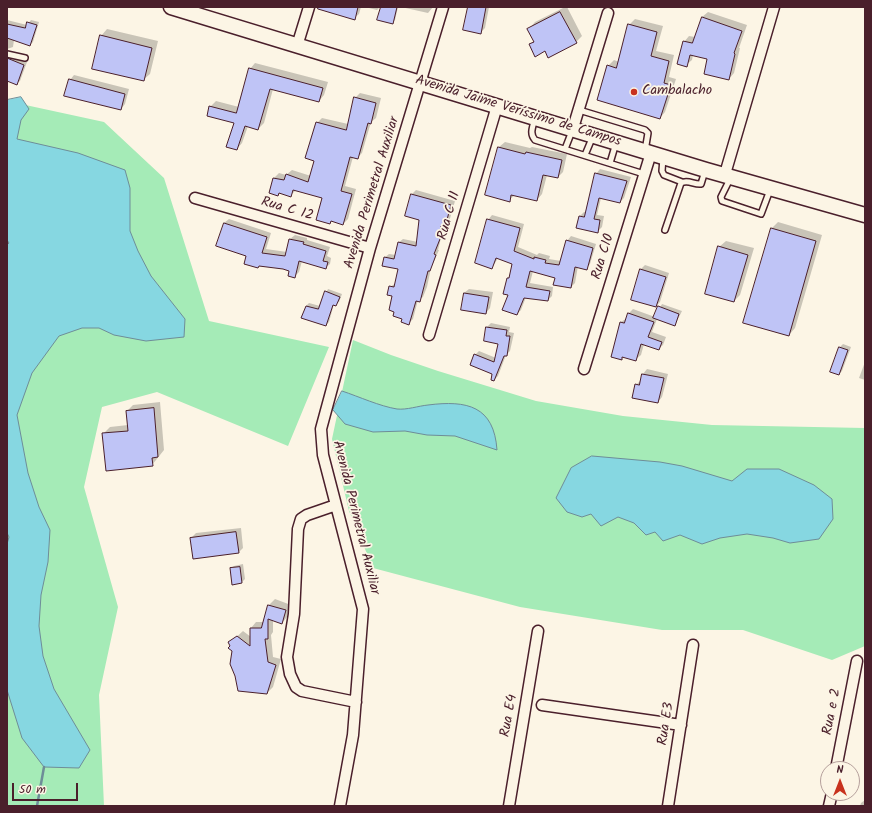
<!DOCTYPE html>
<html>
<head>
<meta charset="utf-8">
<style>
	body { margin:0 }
	#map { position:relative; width:872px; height:813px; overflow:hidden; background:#fcf5e5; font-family:Kalam,sans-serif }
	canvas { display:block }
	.frame { position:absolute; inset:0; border:8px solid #4a1f2b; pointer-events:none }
	.north { position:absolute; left:820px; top:761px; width:40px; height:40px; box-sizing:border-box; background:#fcf5e5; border:1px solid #b59f9b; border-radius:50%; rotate:0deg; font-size:11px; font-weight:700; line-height:16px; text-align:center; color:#4a1f2b }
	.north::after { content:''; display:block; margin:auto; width:14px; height:18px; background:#c8321e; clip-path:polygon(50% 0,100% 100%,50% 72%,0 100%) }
	.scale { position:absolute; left:12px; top:783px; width:66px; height:18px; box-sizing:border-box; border:2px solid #4a1f2b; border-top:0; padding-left:5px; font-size:12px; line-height:14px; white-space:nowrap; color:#4a1f2b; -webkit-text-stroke:3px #fcf5e5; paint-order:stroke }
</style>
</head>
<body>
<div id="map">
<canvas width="872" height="813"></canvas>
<div class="frame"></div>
<div class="north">N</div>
<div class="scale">50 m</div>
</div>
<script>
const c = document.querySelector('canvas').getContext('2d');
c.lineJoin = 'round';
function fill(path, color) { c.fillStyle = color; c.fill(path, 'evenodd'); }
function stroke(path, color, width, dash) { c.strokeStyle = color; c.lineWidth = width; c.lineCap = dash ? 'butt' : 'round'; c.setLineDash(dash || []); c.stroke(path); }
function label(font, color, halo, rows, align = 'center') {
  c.font = font + ' Kalam,sans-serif'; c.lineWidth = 3.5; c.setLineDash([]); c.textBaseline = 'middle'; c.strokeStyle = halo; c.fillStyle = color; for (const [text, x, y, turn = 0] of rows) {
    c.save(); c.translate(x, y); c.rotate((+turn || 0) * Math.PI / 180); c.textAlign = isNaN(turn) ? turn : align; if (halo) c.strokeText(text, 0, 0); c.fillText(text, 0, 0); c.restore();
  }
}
fill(new Path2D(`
	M7 101 104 122 164 178 209 321 329 347 288 446 157 392 102 407 84 487 118 607 99 695 104 806H7Z
	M353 340 391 355 438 371 536 401 623 416 712 425 865 428V646L832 660 743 630H662L520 607 373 568 349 511 332 439Z`), '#a5ebb7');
const water = new Path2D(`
	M21 97 29 109 21 120 17 139 78 153 125 170 130 188V231L138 251 151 276 185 319 184 337 146 341 114 335 99 328H82L59 336 32 373 17 415 28 473 39 507 50 530 48 562 41 595 39 626 43 656 54 689 90 750 79 768 44 767 22 738 7 690V544L9 537 7 533V245L9 243 7 240V100Z
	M342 391C360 397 379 406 397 409 407 410 418 406 428 405 467 400 494 406 497 450L455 436 427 435 405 431 373 432 345 424 333 410Z
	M592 456 660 462 682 466 732 481 747 469H779L814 485 832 499 833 519 819 539 790 543 773 538 747 534 720 538 702 544 680 535 663 541 655 532 646 535 634 523 618 517 601 526 591 514 582 517 567 512 556 498 571 468Z`);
fill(water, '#86d7e1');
stroke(water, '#6e8d98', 1);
fill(new Path2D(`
	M330 7H361L359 14 354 18Z
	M365 7H380L377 10Z
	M382 7H398L395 20 392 23Z
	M401 7H433L428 13Z
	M469 7H489L485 28 480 33Z
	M565 7H567L582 36 576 42 546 50 530 44 535 40 529 29 535 22Z
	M708 12 747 25 739 48H740L734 73 729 79 708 58 693 55 692 60 686 65 684 42 689 36 695 37 702 17Z
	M635 19 663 26 656 51 674 55 669 77 676 79 665 112 660 118 608 66 614 60 619 62 629 25Z
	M7 20 27 25 31 20 39 22 33 42 30 45 14 40 13 47 7 49Z
	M107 29 158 41 150 74 143 80 101 36Z
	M7 54 27 62 20 81 17 83 7 80Z
	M255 63 328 82 324 95 319 101 273 89 264 123 258 129 248 126 242 143 237 149 235 123 210 107 216 101 239 107 250 69Z
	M74 75 129 89 125 104 121 109 70 80Z
	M360 93 381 98 376 118 371 122 362 153 357 158 353 157 345 186 356 189 348 219 343 224 332 221 330 223 323 197 296 190 290 196 280 193 278 195 270 193 274 178 279 173 286 175 292 170 311 176 315 160 317 123 322 118 348 124 355 98Z
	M505 142 530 148 532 147 567 154 563 172 558 177 547 175 542 194 537 200 515 195 509 200 499 147Z
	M600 169 631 177 624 198 620 202 601 198 597 215 604 216 602 227 597 232 580 216 584 212H586L596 174Z
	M416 190 455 201 449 222 444 226 438 250H439L431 268 427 287 423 297 418 300 413 319 409 323 403 318 390 287 396 283 399 268 384 258 389 254 396 255 398 243 403 239 418 242 420 219 412 194Z
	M492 215 524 224 518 247 537 255 539 253 550 256 549 259 561 261 567 241 571 236 596 244 590 264 586 269 578 266 575 283 571 287 556 278 533 271 530 283 553 287 552 296 548 300 526 297 521 310 517 314 509 294 508 278 511 275 513 263 498 258 492 268 488 220Z
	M229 219 271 233 266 249 287 252 290 239 295 235 307 238V240L330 247 327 256 331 258 330 264 325 268 302 261 299 272 295 276 290 271 283 268 260 265 258 267 224 223Z
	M778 222 822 235 795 328 789 335 772 228Z
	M726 241 754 248 740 295 734 301 719 247Z
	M645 265 669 273 660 302 656 306 641 269Z
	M328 289 342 294 339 302 334 304 329 322 326 325 303 318 306 306 309 303 320 306Z
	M469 289 493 292 490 308 486 313 464 293Z
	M662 304 682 311 675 325 657 319 652 332 666 337 663 345 658 349 644 344 641 355 636 359 624 356 621 359 613 356 621 322 627 318 628 314 633 309 655 317Z
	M491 323 510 327 509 332 514 333 510 351 506 355 498 376 494 380 493 373 475 355 479 351 496 358 499 343 485 341 487 327Z
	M843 344 851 347 842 371 839 374 832 371 840 347Z
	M865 362V380L859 378Z
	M647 369 668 374 662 397 658 402 636 385 641 380 643 374Z
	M160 402 164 450 152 465 104 433 110 427 128 425 127 411 133 405Z
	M241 528 243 548 239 552 191 538 196 533Z
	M243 564 245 579 242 582 231 568 234 566Z
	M275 599 291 605 287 617 282 623 273 620V632L271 635 273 657 281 659 273 687 267 693 230 643 243 631 251 637V628L256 622H264L269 605Z
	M865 800V806H860L861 803Z`), '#0003');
stroke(new Path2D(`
	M37 806 44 767`), '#6e8d98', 2.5);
const building = new Path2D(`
	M318 7H358L355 20 318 9Z
	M381 7H397L393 24 377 20Z
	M468 7H486L481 34 463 30Z
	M560 12 577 43 548 58 545 51 535 57 529 44 534 42 527 29Z
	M702 17 742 31 734 53 735 54 729 80 704 74 707 59 690 55 687 67 677 64 683 41 692 43Z
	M27 22 37 25 30 46 7 38V24L25 28Z
	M628 24 657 32 651 56 669 61 664 83 671 85 660 119 597 100 607 65 616 68Z
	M100 35 152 48 144 81 92 69Z
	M7 58 24 65 17 85 7 81Z
	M249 68 323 88 319 102 270 89 258 130 245 126 237 150 226 147 234 123 207 116 209 106 236 113Z
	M69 79 125 94 121 110 64 96Z
	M354 97 376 103 371 124 368 123 358 159 350 157 341 191 352 194 343 225 331 221 330 224 316 220 322 198 293 190 291 197 279 193 278 196 269 193 273 178 284 180 286 174 308 182 314 161 305 158 316 122 346 130Z
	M498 147 525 154 526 152 562 160 558 178 543 175 537 201 511 195 510 202 485 195Z
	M595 173 627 181 620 203 599 198 594 219 600 220 598 233 576 228 579 216 584 217Z
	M411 194 451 205 445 227 441 226 440 239 434 254 436 255 430 271H428L420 302 416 301 409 325 401 322 402 319 393 316 394 312 389 310 392 296 387 295 389 286 394 287 398 269 382 266 384 257 394 259 398 242 416 246 419 220 405 216Z
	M487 219 520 228 514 251 534 259V257L546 260 545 263 559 265 566 240 593 248 587 270 575 267 571 288 553 285 555 278 530 271 526 287 550 291 548 301 524 298 517 315 502 310 508 295 503 294 507 278H509L512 264 496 258 492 269 475 263Z
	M224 223 267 237 262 253 285 256 289 239 304 242 303 244 326 251 323 261 328 262 326 269 299 261 295 278 288 276 289 271 283 269 259 266 258 268 244 264 246 256 216 246Z
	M771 228 816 241 789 336 743 323Z
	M718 246 748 255 734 302 705 294Z
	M640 269 666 277 656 307 631 300Z
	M325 291 340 297 336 306 333 305 326 326 301 318 306 306 318 309Z
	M464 293 489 297 486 314 461 310Z
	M658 306 679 314 675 326 653 318Z
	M628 313 654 322 648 337 662 342 659 350 641 344 636 361 622 357V360L611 357 620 322 624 323Z
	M486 327 507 330 506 336H510L507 356H504L494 381 491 380 492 374 470 365 474 354 494 362 498 344 484 341Z
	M839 347 848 350 839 375 830 372Z
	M642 374 664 378 658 403 632 398 635 384 639 385Z
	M154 408 158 457 152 458 153 466 106 471 102 433 128 431 126 411Z
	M236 532 239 553 193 559 190 538Z
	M240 567 242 583 232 585 230 568Z
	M268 605 286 610 282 624 268 619V639H265L268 662 276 665 267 694 238 691 235 676 230 664 232 651 228 648 230 646 228 642 237 636 250 646V628H261Z`);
fill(building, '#bfc4f6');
stroke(building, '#4a1f2b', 1);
const lane = new Path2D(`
	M7 54 25 58
	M579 110 645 130 648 133 645 151
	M535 118C533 127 529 133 535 140L644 174
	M565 149 572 131
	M585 155 593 136
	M663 158 662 171 664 175 682 182
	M610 163 616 143
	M730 179 721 197 722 201 761 214 770 190
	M665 230 681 183C688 179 694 185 701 184L705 171`);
const street = new Path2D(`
	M297 46 309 7
	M573 128 608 13
	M725 174 774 7
	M195 198 370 248
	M429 335 497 106
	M584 369 651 153
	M336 505 307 515 301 519 298 529 294 614 287 657 290 674 296 687 302 691 356 702
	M542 705 681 725
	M836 769 857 661
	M340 806 353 735 363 609 323 455 321 429 370 248 443 7
	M509 806 538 631
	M668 806 693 645
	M829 806 832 793`);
const secondary = new Path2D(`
	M171 7 706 170 865 215`);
stroke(lane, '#4a1f2b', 8);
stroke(street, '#4a1f2b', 13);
stroke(secondary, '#4a1f2b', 17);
stroke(lane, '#fcf5e5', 5);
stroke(street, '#fcf5e5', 10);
stroke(secondary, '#fcf5e5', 14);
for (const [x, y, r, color] of [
	[634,92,4,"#c8321e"]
]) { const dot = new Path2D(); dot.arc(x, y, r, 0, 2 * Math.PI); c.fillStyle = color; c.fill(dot); stroke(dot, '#fcf5e5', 1.5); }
label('14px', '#4a1f2b', '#fcf5e5', [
	["Cambalacho",642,92]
], 'left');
label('14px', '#4a1f2b', '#fcf5e5', [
	["Avenida Jaime Veríssimo de Campos",518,112,17],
	["Avenida Perimetral Auxiliar",373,193,-73],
	["Rua C 12",287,210,16],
	["Rua C 11",450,216,-74],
	["Rua C10",604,257,-73],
	["Avenida Perimetral Auxiliar",355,518,76],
	["Rua e 2",833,712,-79],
	["Rua E4",510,716,-80],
	["Rua E3",667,724,-81]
]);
</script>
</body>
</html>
